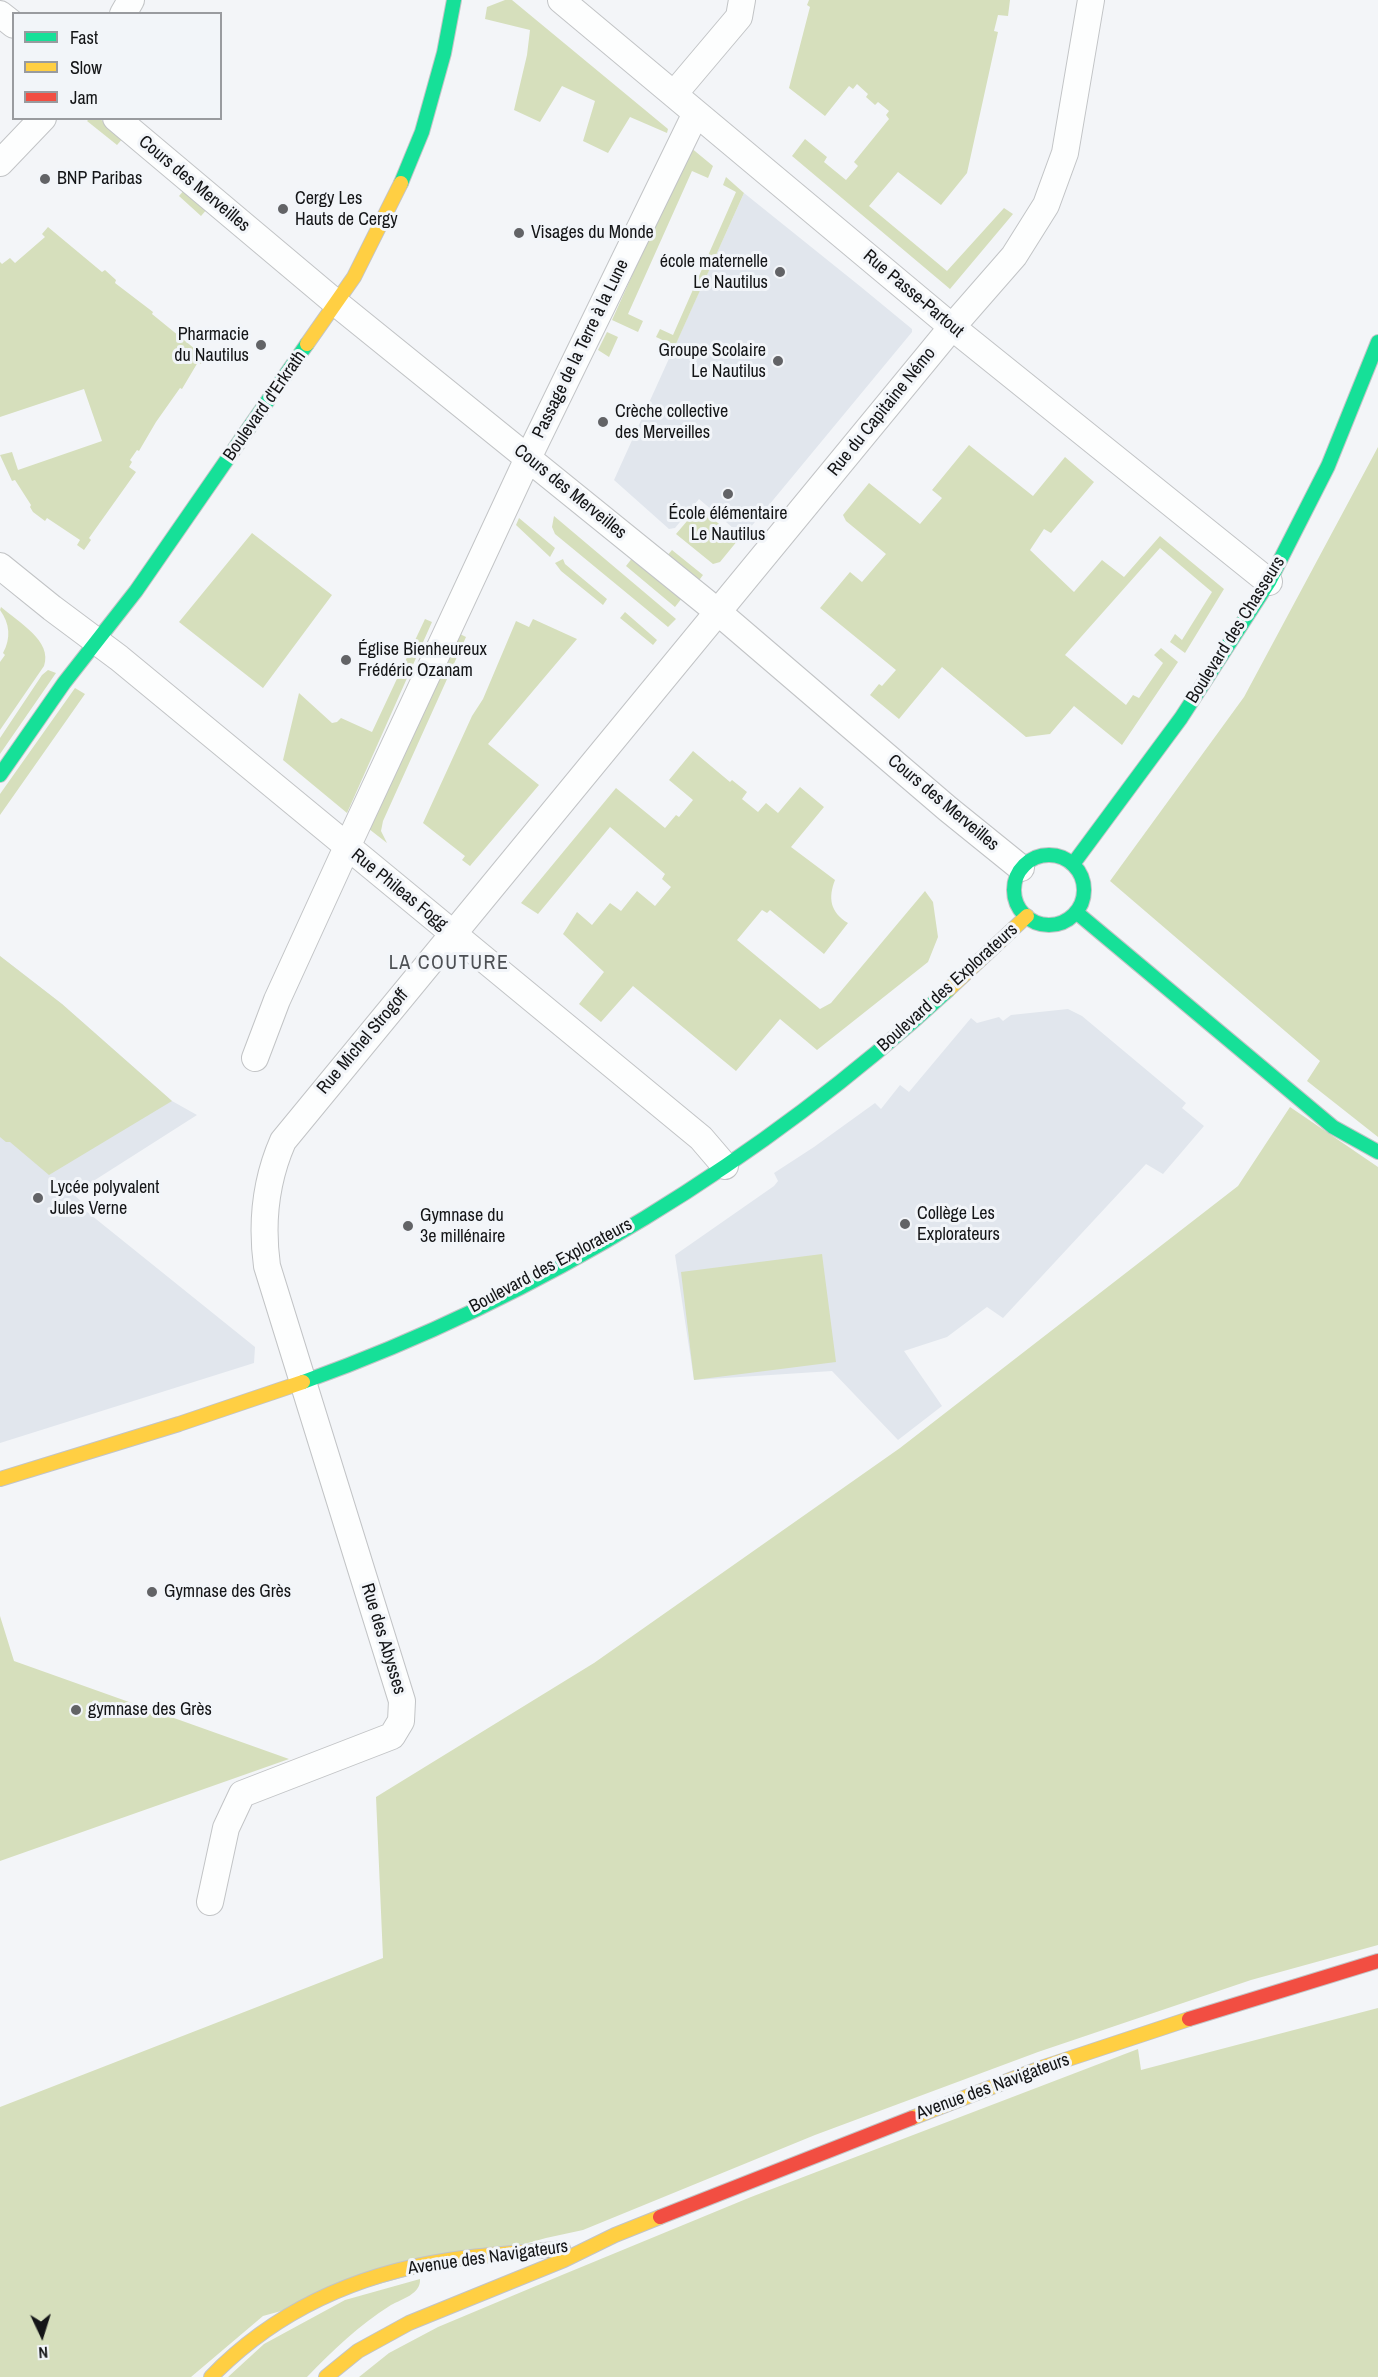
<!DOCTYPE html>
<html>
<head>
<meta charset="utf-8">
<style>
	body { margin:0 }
	#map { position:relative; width:1378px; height:2377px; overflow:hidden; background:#f3f5f8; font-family:"Archivo Narrow",sans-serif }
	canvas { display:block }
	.legend { position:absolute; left:12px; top:12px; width:210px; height:108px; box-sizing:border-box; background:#f2f5f9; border:2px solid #999b9f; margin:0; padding:8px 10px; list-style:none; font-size:18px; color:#141517 }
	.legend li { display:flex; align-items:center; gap:12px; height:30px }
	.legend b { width:30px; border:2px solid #999b9f }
	.north { position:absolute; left:12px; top:2305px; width:60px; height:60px; -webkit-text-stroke:4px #f2f5f9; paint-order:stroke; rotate:176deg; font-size:16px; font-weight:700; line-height:24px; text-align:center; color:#141517 }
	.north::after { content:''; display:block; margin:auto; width:21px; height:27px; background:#141517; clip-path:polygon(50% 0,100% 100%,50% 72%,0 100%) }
</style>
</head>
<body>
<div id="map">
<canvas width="1378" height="2377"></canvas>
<ul class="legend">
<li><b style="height:8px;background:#16e098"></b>Fast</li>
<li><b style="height:8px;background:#ffcf43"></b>Slow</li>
<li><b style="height:8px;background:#f24e42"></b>Jam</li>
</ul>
<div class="north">N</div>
</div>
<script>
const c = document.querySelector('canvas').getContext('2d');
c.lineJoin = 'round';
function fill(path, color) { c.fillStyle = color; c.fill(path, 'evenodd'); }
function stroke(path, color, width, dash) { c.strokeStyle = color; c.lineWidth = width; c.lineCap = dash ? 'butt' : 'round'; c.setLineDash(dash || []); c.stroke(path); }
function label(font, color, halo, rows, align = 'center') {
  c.font = font + ' "Archivo Narrow",sans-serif'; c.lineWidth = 6; c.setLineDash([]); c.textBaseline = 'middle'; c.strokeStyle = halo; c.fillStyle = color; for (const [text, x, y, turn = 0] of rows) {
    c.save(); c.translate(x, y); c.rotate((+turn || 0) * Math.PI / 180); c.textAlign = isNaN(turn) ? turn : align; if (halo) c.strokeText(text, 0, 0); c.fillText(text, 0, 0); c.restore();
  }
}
fill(new Path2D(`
	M744 193 861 287 912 329V332L745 534H740L699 499 675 528 669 529 614 480Z
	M0 956 62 1004 172 1101 197 1115 73 1194 84 1204 85 1202 86 1211 255 1347 254 1363 0 1443Z
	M1068 1009 1082 1016 1186 1103 1182 1108 1204 1126 1163 1174 1146 1164 1003 1318 987 1307 947 1337 904 1351 942 1406 898 1440 832 1371 694 1380 675 1255 774 1186 778 1181 774 1173 814 1147 875 1103 881 1109 900 1085 909 1092 971 1018 977 1023 999 1017 1003 1021 1011 1015Z`), '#e1e6ed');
fill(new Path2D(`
	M505 0H512L668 129 667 133 630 117 608 153 583 141 595 101 562 86 540 122 514 110 527 55 530 30 485 19 487 7Z
	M809 0H1010L1008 16 998 15 994 31 998 32 967 173 941 205 898 172 869 206 947 271 1004 208 1013 214 950 289 792 156 805 139 827 157 824 162 846 180 858 166 854 162 889 119 886 115 889 111 878 102 875 105 866 97 868 94 857 84 853 89 849 86 825 116 789 88 810 7 807 5Z
	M89 119H100L124 137 117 145 87 121Z
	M690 147 713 166 708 178 692 171 628 314 643 321 638 332 612 320Z
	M726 177 744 193 675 346 656 337 660 329 673 335 736 192 723 185Z
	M186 188 208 208 201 216 179 196Z
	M48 227 102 272 105 270 116 280 115 283 153 312 152 314 206 358 201 364 198 362 182 389 180 388 156 422 139 451 137 450 130 460 132 462 129 467 136 472 89 538 91 540 84 550 77 545 80 540 47 518 45 521 33 512 30 507 31 505 15 480 12 481 0 455 12 452 18 470 102 441 84 389 0 417V262L2 264 10 258 15 263 45 237 42 234Z
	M607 332 618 337 609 357 598 350Z
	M969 445 1033 496 1065 457 1094 482 1051 533 1044 529 1030 550 1074 592 1102 560 1124 577 1160 536 1224 589 1185 653 1170 642 1175 634 1182 640 1212 592 1160 548 1065 655 1126 705 1133 695 1139 698 1163 663 1154 655 1161 648 1178 662 1122 745 1074 706 1050 734 1026 737 942 667 899 719 870 695 879 684 882 686 896 670 820 608 850 572 862 582 886 554 846 521 843 515 869 483 920 524 942 498 932 490Z
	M1378 447V1137L1307 1081 1320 1061 1110 881 1244 697Z
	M699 507 738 540 720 562 713 564 676 534Z
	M554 516 676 619 668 627 555 534 552 527Z
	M519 518 555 548 550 557 516 525Z
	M252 533 332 595 263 688 179 622Z
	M672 550 703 575 697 583 666 557Z
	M633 557 682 598 675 607 626 566Z
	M563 559 565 564 607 599 603 605 561 571 555 563Z
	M1 607C18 622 53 641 44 666L0 730V662L5 655 3 653C11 638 10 624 0 610Z
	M625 612 657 640 653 645 620 618Z
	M425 619 432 622 347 813 283 760 299 693 332 723 337 722 341 718 372 732Z
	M533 619 577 639 488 744 539 785 470 866 462 860 465 856 423 823 472 716 483 699 516 621 529 627Z
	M458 633 466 637 383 821 381 831 387 843 369 829Z
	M48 670 56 673 0 754V738L42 675Z
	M75 688 85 694 0 815V794Z
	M693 751 730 782 732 780 747 792 742 799 758 812 766 803 778 813 800 787 824 807 791 847 835 880C828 898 830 912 848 923L824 954 770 910 767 913 762 910 737 940 820 1009 831 1003 925 891 933 902 938 937 928 962 817 1050 780 1019 736 1071 633 986 601 1022 579 1004 604 972 563 934 577 912 592 925 610 903 621 911 637 891 655 906 671 887 662 879 665 874 610 827 538 914 521 903 616 788 665 828 676 815 679 817 693 800 669 780Z
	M0 956 62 1004 172 1101 49 1175 10 1142H6L0 1137Z
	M1290 1107 1378 1167V1945L1251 1980 1038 2052 815 2135 583 2230 546 2238 263 2316 191 2377H0V2107L383 1958 376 1797 594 1663 900 1448 1238 1186Z
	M822 1254 836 1362 694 1380 681 1272Z
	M0 1616 14 1661 289 1759 0 1861Z
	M1378 2008V2377H359L389 2353 438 2327 562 2275 751 2197 1138 2049 1141 2070Z
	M420 2279C421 2294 402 2299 391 2305 359 2325 333 2350 307 2377H228L264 2344 345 2300Z`), '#d6dfbc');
const street = new Path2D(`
	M561 0 952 327 1269 582
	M0 14 14 25
	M123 14 131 0
	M674 94 739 17 742 0
	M116 118 336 303 718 612 948 809 1021 868
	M0 163 43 118
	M0 566 52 608 119 658 701 1138 725 1166
	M255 1058 277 1000 341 860 528 458 696 113
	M210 1902 226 1828 242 1794 392 1736 401 1721 402 1701 267 1266C261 1222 265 1182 283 1141L952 327 1014 256 1046 205 1065 153 1091 0`);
const fast = new Path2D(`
	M401 183 422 132 444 53 454 0
	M0 775 64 683 136 591 307 344
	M1014 890a35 35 0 1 1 70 0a35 35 0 1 1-70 0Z
	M1073 864 1181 718 1269 582 1328 466 1378 342
	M1076 912 1333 1127 1378 1152
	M303 1382C540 1297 763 1160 948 990`);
const slow = new Path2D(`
	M307 344 354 277 401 183
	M948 990 1027 916
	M0 1479 179 1424 303 1382
	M912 2118 1041 2068 1189 2019
	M211 2377C276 2310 357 2274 449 2260 487 2254 525 2253 563 2248
	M326 2377 358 2351 409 2323 564 2260 615 2235 660 2217`);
const jam = new Path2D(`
	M1189 2019 1378 1961
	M660 2217 912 2118`);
stroke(street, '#c2c4c6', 28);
stroke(fast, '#c2c4c6', 16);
stroke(slow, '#c2c4c6', 16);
stroke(jam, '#c2c4c6', 16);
stroke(street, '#fdfefe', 26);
stroke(fast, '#16e098', 14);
stroke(slow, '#ffcf43', 14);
stroke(jam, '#f24e42', 14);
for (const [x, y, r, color] of [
	[45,179,6,"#626366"],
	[283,209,6,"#626366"],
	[519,233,6,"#626366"],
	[780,272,6,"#626366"],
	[261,345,6,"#626366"],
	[778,361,6,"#626366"],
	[603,422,6,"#626366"],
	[728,494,6,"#626366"],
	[346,660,6,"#626366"],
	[38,1198,6,"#626366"],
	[905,1224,6,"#626366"],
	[408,1226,6,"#626366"],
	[152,1592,6,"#626366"],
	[76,1710,6,"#626366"]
]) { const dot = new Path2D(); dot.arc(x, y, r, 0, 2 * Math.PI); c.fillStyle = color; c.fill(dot); stroke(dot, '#f2f5f9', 2); }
label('18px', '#141517', '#f2f5f9', [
	["BNP Paribas",57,179],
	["Cergy Les",295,199],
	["Hauts de Cergy",295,220],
	["Visages du Monde",531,233],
	["école maternelle",768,262,"right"],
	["Le Nautilus",768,283,"right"],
	["Pharmacie",249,335,"right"],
	["du Nautilus",249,356,"right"],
	["Groupe Scolaire",766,351,"right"],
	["Le Nautilus",766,372,"right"],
	["Crèche collective",615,412],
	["des Merveilles",615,433],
	["École élémentaire",728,514,"center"],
	["Le Nautilus",728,535,"center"],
	["Église Bienheureux",358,650],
	["Frédéric Ozanam",358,671],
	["Lycée polyvalent",50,1188],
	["Jules Verne",50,1209],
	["Collège Les",917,1214],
	["Explorateurs",917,1235],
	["Gymnase du",420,1216],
	["3e millénaire",420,1237],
	["Gymnase des Grès",164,1592],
	["gymnase des Grès",88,1710]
], 'left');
label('18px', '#141517', '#f2f5f9', [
	["Cours des Merveilles",194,184,40],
	["Rue Passe-Partout",913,294,40],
	["Passage de la Terre à la Lune",581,349,-64],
	["Boulevard d'Erkrath",265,406,-55],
	["Rue du Capitaine Némo",882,412,-51],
	["Cours des Merveilles",570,492,39],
	["Boulevard des Chasseurs",1236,630,-58],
	["Cours des Merveilles",943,803,40],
	["Rue Phileas Fogg",399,890,39],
	["Boulevard des Explorateurs",948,988,-42],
	["Rue Michel Strogoff",363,1042,-50],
	["Boulevard des Explorateurs",551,1266,-28],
	["Rue des Abysses",383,1639,73],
	["Avenue des Navigateurs",993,2087,-20],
	["Avenue des Navigateurs",488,2258,-8]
]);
c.letterSpacing = '1.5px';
label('20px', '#4d5054', '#f2f5f9', [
	["LA COUTURE",449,964]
]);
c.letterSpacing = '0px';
</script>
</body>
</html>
